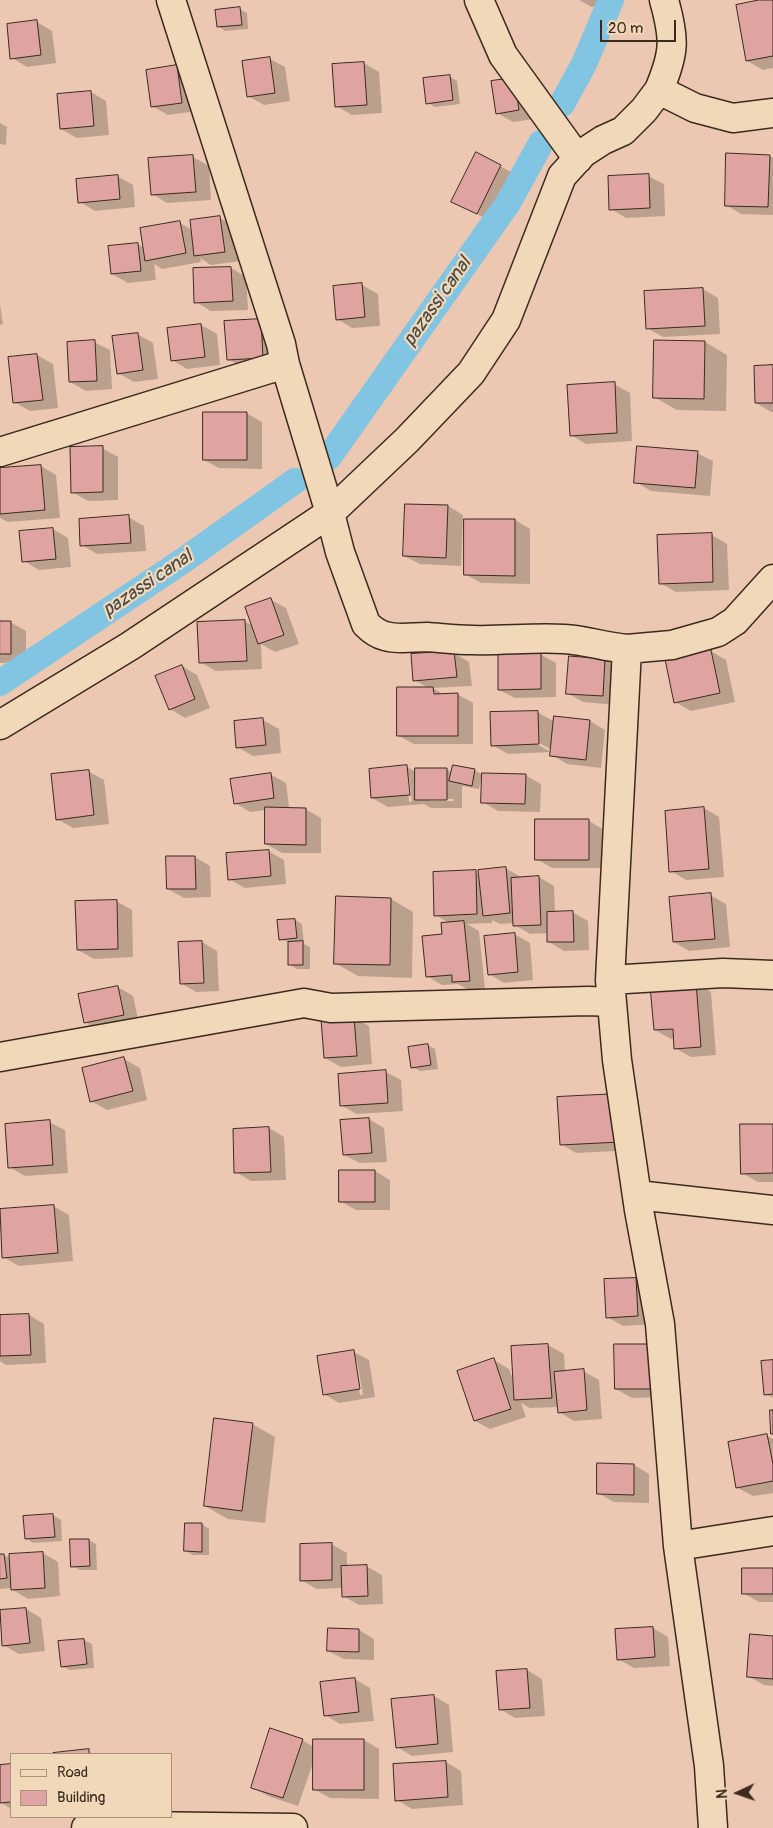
<!DOCTYPE html>
<html>
<head>
<meta charset="utf-8">
<style>
	body { margin:0 }
	#map { position:relative; width:773px; height:1828px; overflow:hidden; background:#ecc8b2; font-family:Pangolin,sans-serif }
	canvas { display:block }
	.legend { position:absolute; left:10px; top:1753px; width:162px; height:65px; box-sizing:border-box; background:#f1d8b9; border:1px solid #a8927b; margin:0; padding:6px 9px; list-style:none; font-size:15px; color:#3b2a1e }
	.legend li { display:flex; align-items:center; gap:10px; height:25px }
	.legend b { width:25px; border:1px solid #a8927b }
	.north { position:absolute; left:713px; top:1768px; width:50px; height:50px; -webkit-text-stroke:4px #f1d8b9; paint-order:stroke; rotate:267deg; font-size:14px; font-weight:700; line-height:20px; text-align:center; color:#3b2a1e }
	.north::after { content:''; display:block; margin:auto; width:18px; height:22px; background:#3b2a1e; clip-path:polygon(50% 0,100% 100%,50% 72%,0 100%) }
	.scale { position:absolute; left:600px; top:20px; width:76px; height:22px; box-sizing:border-box; border:2px solid #3b2a1e; border-top:0; padding-left:6px; font-size:15px; line-height:18px; white-space:nowrap; color:#3b2a1e; -webkit-text-stroke:4px #f1d8b9; paint-order:stroke }
</style>
</head>
<body>
<div id="map">
<canvas width="773" height="1828"></canvas>
<ul class="legend">
<li><b style="height:6px;background:#f1d8b9"></b>Road</li>
<li><b style="height:14px;background:#dfa4a1"></b>Building</li>
</ul>
<div class="north">N</div>
<div class="scale">20 m</div>
</div>
<script>
const c = document.querySelector('canvas').getContext('2d');
c.lineJoin = 'round';
function fill(path, color) { c.fillStyle = color; c.fill(path, 'evenodd'); }
function stroke(path, color, width, dash) { c.strokeStyle = color; c.lineWidth = width; c.lineCap = dash ? 'butt' : 'round'; c.setLineDash(dash || []); c.stroke(path); }
function label(font, color, halo, rows, align = 'center') {
  c.font = font + ' Pangolin,sans-serif'; c.lineWidth = 4.5; c.setLineDash([]); c.textBaseline = 'middle'; c.strokeStyle = halo; c.fillStyle = color; for (const [text, x, y, turn = 0] of rows) {
    c.save(); c.translate(x, y); c.rotate((+turn || 0) * Math.PI / 180); c.textAlign = isNaN(turn) ? turn : align; if (halo) c.strokeText(text, 0, 0); c.fillText(text, 0, 0); c.restore();
  }
}
fill(new Path2D(`
	M579 0H616L617 4 592 7Z
	M765 0H773V68L763 70 747 61Z
	M239 9 247 13 248 29 225 31 218 26Z
	M37 22 52 31 56 63 27 67 12 58Z
	M270 59 285 67 290 101 264 105 248 96Z
	M364 63 379 72 382 113 352 115 336 106Z
	M177 66 192 75 197 111 168 115 152 106Z
	M450 77 457 81 460 104 435 107 428 103Z
	M514 79 534 119 513 122 497 113Z
	M91 92 106 101 109 135 77 138 61 129Z
	M0 123 7 127 6 145 0 144Z
	M770 156 773 158V215L741 214 726 205Z
	M193 157 209 166 211 200 167 203 152 194Z
	M500 166 516 175 492 222 453 201Z
	M117 176 133 185 135 207 95 211 80 202Z
	M648 176 664 184 665 216 626 218 611 209Z
	M220 218 235 227 240 261 211 265 200 258 201 262 162 269 154 264 156 280 128 283 112 274 138 244 144 248 180 223 192 230Z
	M231 268 246 277 248 310 211 311 196 302Z
	M362 285 378 294 380 326 352 328 337 319Z
	M703 289 718 298 720 334 663 337 647 328Z
	M0 305 3 324 0 325Z
	M260 320 278 366 243 368 228 359Z
	M201 325 217 334 220 365 187 369 172 360 168 329Z
	M137 334 153 343 158 379 134 382 118 373Z
	M94 342 110 350 112 389 86 391 70 382Z
	M705 342 727 355 726 411 677 410 654 397Z
	M37 355 53 364 58 408 30 411 14 402Z
	M773 366V412H771L756 403Z
	M614 384 630 393 632 441 586 444 571 435Z
	M246 413 262 422V469L219 468 204 460Z
	M102 448 118 457V500L88 501 72 492Z
	M697 453 713 461 710 496 651 491 636 482Z
	M41 466 56 475 60 518 8 522 0 518V469Z
	M448 506 463 515 461 566 420 564 404 556Z
	M128 517 144 526 146 551 97 554 82 545Z
	M466 520H515L530 529V584L481 583 465 574Z
	M53 529 68 538 71 567 39 570 24 561Z
	M712 535 727 544 729 590 676 592 660 583Z
	M271 600 286 608 299 644 275 652 261 644 262 669 216 671 200 662 244 621 253 626Z
	M0 622H10L26 631V662L0 663Z
	M711 651 726 660 735 702 691 711 675 702Z
	M454 653 469 662 472 686 433 688 444 695 457 694 473 703V744H414L399 736 429 688 414 680Z
	M540 654 556 663V697L515 698 499 690Z
	M605 660 620 669 618 705 583 702 567 693Z
	M182 666 197 675 210 708 185 718 170 709Z
	M537 712 555 722 590 721 605 730 601 768 567 764 552 755V750L534 740 533 742 551 752 508 754 492 745Z
	M263 720 279 729 281 753 253 756 237 747 235 722Z
	M407 767 416 772 447 769 452 773 474 770 483 775H525L541 784 540 812 498 811 483 802V776H482L479 789 462 786V808H431L424 804 388 807 372 798 370 770ZM407 775H409L412 801 409 802ZM430 799H454V801H430Z
	M88 771 104 780 109 824 73 828 57 819Z
	M270 774 286 783 289 807H284V809H305L321 818V853H282L266 844V810L250 812 235 803Z
	M704 808 719 817 724 877 686 880 671 871Z
	M589 821 604 830V868H552L537 859Z
	M268 851 284 860 286 884 245 888 229 879Z
	M195 857 210 866 211 897 184 898 168 889Z
	M505 868 521 877H539L554 886 555 913 572 912 588 921 589 950 564 951 549 942 548 933 530 934 515 925V923L500 924 492 920V923L467 924 479 931 485 989 469 990 458 984 442 985 427 976 449 923 436 915 475 872 480 875Z
	M710 895 726 904 730 947 689 951 674 942Z
	M391 899 413 912 412 978 358 976 335 963Z
	M116 901 132 910 133 957 94 959 78 950Z
	M295 920 302 924 304 944 310 947V969H297L289 964 290 943 280 939Z
	M514 934 530 943 533 980 504 983 489 974Z
	M202 942 217 951 219 991 196 992 181 983Z
	M695 983 711 992 716 1055 691 1057 675 1048V1038L671 1039 655 1030Z
	M118 987 133 996 139 1023 100 1031 85 1022Z
	M354 1017 369 1026 372 1064 341 1067 325 1058Z
	M428 1045 435 1049 438 1069 420 1071 413 1067Z
	M124 1059 140 1068 147 1100 107 1110 91 1101Z
	M386 1072 401 1080 403 1111 357 1114 342 1106Z
	M558 1099 635 1150 576 1153 561 1144Z
	M369 1119 384 1128 387 1162 360 1163 344 1155Z
	M49 1122 65 1130 68 1173 25 1176 9 1167Z
	M773 1125V1182H758L742 1173Z
	M269 1128 284 1137 286 1180 251 1181 236 1172Z
	M375 1171 390 1180V1210H356L340 1201Z
	M53 1206 69 1215 73 1261 19 1266 3 1257 0 1211Z
	M636 1279 651 1288 653 1324 623 1326 607 1317Z
	M29 1315 44 1324 46 1363 6 1365 0 1361V1316Z
	M548 1345 564 1354 565 1372 583 1371 599 1380 602 1419 574 1421 559 1412 558 1407 530 1408 521 1403 526 1417 490 1429 475 1421 494 1360 509 1369 513 1380 512 1347Z
	M651 1345 667 1397 632 1398 616 1389Z
	M354 1352 369 1360 375 1397 339 1403 324 1394ZM354 1361H357L363 1395H360Z
	M773 1361V1398L765 1394Z
	M252 1424 275 1437 265 1523 228 1519 205 1506Z
	M767 1436 773 1439V1493L753 1496 738 1488Z
	M634 1465 649 1474V1503L614 1502 598 1493Z
	M53 1515 61 1520 62 1541 33 1543 26 1538Z
	M202 1524 209 1529V1555H193L185 1551Z
	M89 1540 96 1544 97 1570H80L73 1566Z
	M331 1544 347 1553V1567L366 1566 382 1575 383 1604 359 1605 343 1596V1588L317 1589 301 1580Z
	M43 1553 58 1562 60 1596 28 1599 13 1590 12 1588 0 1589V1556L4 1555 11 1559Z
	M773 1570V1602H759L743 1593Z
	M26 1609 41 1618 45 1651 19 1654 3 1645 0 1611Z
	M653 1628 668 1637 670 1666 634 1668 618 1659Z
	M359 1630 374 1639V1660L344 1659 328 1651Z
	M773 1637V1686L764 1685 748 1676Z
	M84 1640 92 1644 94 1668 70 1670 62 1666 60 1642Z
	M527 1670 542 1679 545 1716 515 1718 500 1709Z
	M355 1679 370 1688 374 1721 340 1724 325 1715Z
	M434 1696 449 1705 453 1752 412 1756 397 1747Z
	M302 1740 314 1747 364 1740 379 1749V1799L330 1798 314 1789V1760L298 1806 268 1796 252 1787Z
	M88 1751 94 1754H55Z
	M446 1762 461 1771 463 1805 412 1809 397 1800Z
	M11 1766V1809L0 1802V1767Z`), '#0003');
stroke(new Path2D(`
	M562 104 584 64 611 0
	M329 457 508 203 541 143
	M0 683 184 560 295 481`), '#81c5e2', 26);
const building = new Path2D(`
	M759 0H773V56L746 61 736 5Z
	M240 7 242 25 217 27 215 10Z
	M37 20 41 55 10 59 7 24Z
	M270 57 275 93 247 97 242 61Z
	M364 62 367 105 335 107 332 64Z
	M177 65 182 103 151 107 146 70Z
	M450 75 453 100 426 104 423 78Z
	M514 78 519 110 496 114 491 81Z
	M91 91 94 126 60 129 57 94Z
	M476 152 501 165 477 214 451 202Z
	M726 153 770 155 768 207 725 206Z
	M193 155 196 192 151 195 148 158Z
	M649 174 650 208 609 210 608 176Z
	M118 175 120 199 78 203 76 179Z
	M220 216 225 252 194 256 190 220Z
	M180 221 186 253 145 261 140 228Z
	M138 243 141 271 111 274 108 246Z
	M231 267 233 301 194 303 193 268Z
	M362 283 365 317 336 320 333 286Z
	M703 288 705 326 646 329 644 291Z
	M261 319 263 358 227 360 224 321Z
	M201 324 205 357 171 361 167 328Z
	M138 333 143 370 117 374 112 336Z
	M95 340 97 381 69 382 67 342Z
	M654 340 705 341 704 399 653 398Z
	M37 354 43 400 13 403 8 357Z
	M773 365V403H755L754 366Z
	M615 382 617 433 570 436 567 385Z
	M203 412H247V460H203Z
	M103 446V492L71 493 70 447Z
	M637 446 698 451 695 488 634 483Z
	M41 465 45 510 0 514V468Z
	M405 504 448 505 446 558 403 556Z
	M129 515 131 543 80 546 79 519Z
	M464 519H515V576L464 575Z
	M53 528 56 559 22 562 19 531Z
	M712 533 713 582 659 584 657 535Z
	M271 598 284 635 258 644 245 607Z
	M245 620 247 661 199 663 197 622Z
	M0 621H11V654H0Z
	M711 650 720 693 674 703 665 659Z
	M454 651 457 677 413 681 411 654Z
	M541 653V689L498 690V654Z
	M569 656 605 659 603 696 566 694Z
	M182 665 195 699 169 710 155 676Z
	M397 687H433L434 694 458 693V736H397Z
	M538 711 539 744 491 746 490 712Z
	M554 716 590 720 586 760 550 756Z
	M263 718 266 745 236 748 234 721Z
	M407 765 410 795 371 798 369 769Z
	M453 765 475 769 472 786 449 781Z
	M415 768H447V800H415Z
	M89 770 94 815 56 820 51 774Z
	M271 773 274 798 234 804 230 779Z
	M482 773 526 774 525 804 481 803Z
	M265 807 306 808V845L265 844Z
	M704 807 709 869 669 872 665 811Z
	M535 819H589V860H535Z
	M269 850 271 876 228 880 226 853Z
	M166 856H195L196 889H167Z
	M506 867 510 913 483 916 478 870Z
	M476 870 477 914 434 916 433 872Z
	M539 876 541 925 513 926 511 878Z
	M711 893 715 939 673 942 669 897Z
	M336 896 391 898 390 965 334 964Z
	M117 900 118 949 77 950 75 901Z
	M573 911 574 942H547V912Z
	M295 919 297 938 279 940 277 920Z
	M464 921 470 981 452 982V975L426 977 422 936 442 934 441 923Z
	M515 933 518 972 488 975 484 936Z
	M202 941 204 983 180 984 178 942Z
	M303 941V965H288V942Z
	M696 982 701 1047 674 1049 673 1029 654 1030 650 986Z
	M118 986 124 1015 84 1023 78 994Z
	M354 1016 357 1056 324 1058 321 1019Z
	M428 1044 431 1065 411 1068 408 1047Z
	M124 1057 133 1091 90 1102 82 1068Z
	M386 1070 388 1103 340 1106 338 1074Z
	M617 1094 620 1142 560 1145 557 1097Z
	M369 1118 372 1153 343 1155 340 1120Z
	M50 1120 53 1165 8 1168 5 1124Z
	M740 1124H773V1173L741 1174Z
	M269 1127 271 1172 234 1173 233 1129Z
	M339 1170H375V1202H339Z
	M54 1205 58 1253 2 1258 0 1209Z
	M636 1278 638 1316 606 1318 604 1279Z
	M29 1314 31 1355 0 1356V1315Z
	M548 1344 552 1398 514 1400 511 1346Z
	M614 1344H652V1389H615Z
	M354 1350 360 1389 323 1395 317 1356Z
	M494 1358 511 1409 474 1421 457 1371Z
	M773 1360V1394L764 1395 761 1361Z
	M584 1369 587 1410 558 1413 554 1372Z
	M770 1410H773V1434H771Z
	M214 1418 253 1423 242 1511 204 1506Z
	M767 1434 773 1464V1481L736 1488 728 1442Z
	M597 1463 634 1464V1495L597 1494Z
	M53 1514 55 1537 25 1539 23 1516Z
	M185 1523H202V1552L184 1551Z
	M70 1539H89L90 1566 71 1567Z
	M332 1543V1580L300 1581V1544Z
	M43 1552 45 1588 11 1590 9 1554Z
	M0 1554H4L7 1578 0 1579Z
	M367 1565 368 1596 342 1597 341 1566Z
	M742 1568H773V1594H742Z
	M26 1608 30 1643 2 1646 0 1610Z
	M653 1627 655 1657 617 1660 615 1629Z
	M328 1628 359 1629V1652L327 1651Z
	M750 1634 773 1636V1679L747 1677Z
	M84 1639 87 1664 61 1667 58 1641Z
	M527 1669 530 1708 499 1710 496 1671Z
	M355 1678 359 1712 324 1716 320 1682Z
	M434 1695 438 1744 396 1748 391 1699Z
	M270 1728 303 1739 283 1798 251 1788Z
	M313 1739H364V1790H313Z
	M89 1749V1754H53V1753Z
	M446 1761 448 1797 395 1801 393 1764Z
	M11 1764V1802L0 1803V1765Z`);
fill(building, '#dfa4a1');
stroke(building, '#3b2a1e', 1);
const minor = new Path2D(`
	M171 0 281 344 285 364 330 513 340 552 366 624C372 630 377 634 385 636 398 640 413 637 427 637 442 638 457 640 472 640 503 641 533 637 564 639 585 640 605 647 627 649
	M479 0 503 55 578 159
	M659 90C675 52 675 39 664 0
	M0 452 285 364
	M0 725 130 646 330 513 407 440 471 373 506 320 562 176 583 153 603 140 623 131 644 110 659 90 695 108 733 118 773 113
	M610 980 723 973 773 975
	M0 1057 304 1003 331 1008 588 1001 612 1002
	M637 1195 773 1210
	M678 1546 773 1531
	M86 1828 136 1826 293 1828
	M713 1828 709 1766 678 1546 660 1324 639 1210 617 1060 610 980 627 649 672 645 718 632 735 621 773 579`);
stroke(minor, '#3b2a1e', 31);
stroke(minor, '#f1d8b9', 28);
label('italic 19px', '#494945', '#f1d8b9', [
	["pazassi canal",438,302,-55],
	["pazassi canal",148,584,-34]
]);
</script>
</body>
</html>
